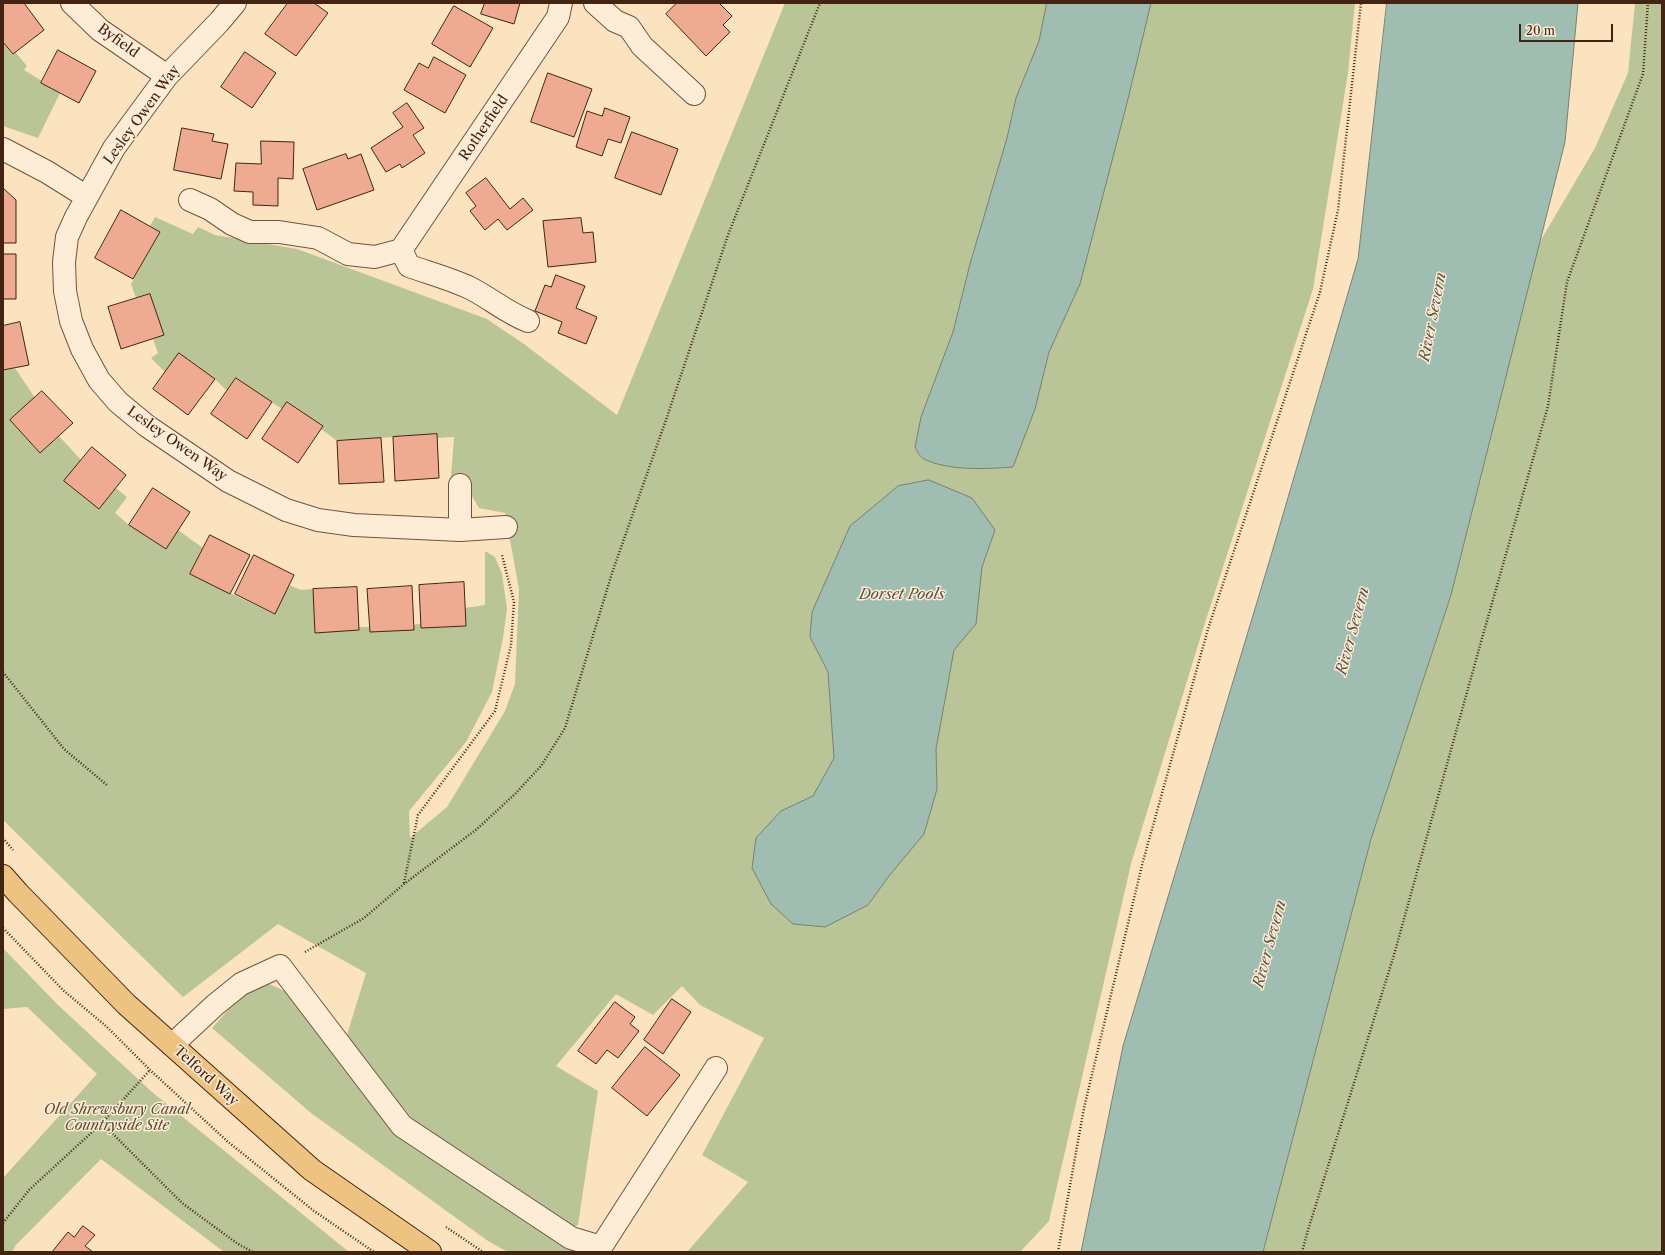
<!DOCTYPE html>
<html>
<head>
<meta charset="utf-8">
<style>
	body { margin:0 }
	#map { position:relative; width:1665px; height:1255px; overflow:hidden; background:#fce3c0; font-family:"Libre Caslon Text",serif }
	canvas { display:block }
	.frame { position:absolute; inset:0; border:4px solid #432312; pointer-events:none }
	.scale { position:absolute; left:1519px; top:24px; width:94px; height:18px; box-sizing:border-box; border:2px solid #432312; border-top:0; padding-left:5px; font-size:12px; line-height:14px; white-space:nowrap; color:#432312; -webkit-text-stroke:3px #fdedd6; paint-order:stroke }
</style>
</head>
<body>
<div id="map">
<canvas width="1665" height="1255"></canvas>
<div class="frame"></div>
<div class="scale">20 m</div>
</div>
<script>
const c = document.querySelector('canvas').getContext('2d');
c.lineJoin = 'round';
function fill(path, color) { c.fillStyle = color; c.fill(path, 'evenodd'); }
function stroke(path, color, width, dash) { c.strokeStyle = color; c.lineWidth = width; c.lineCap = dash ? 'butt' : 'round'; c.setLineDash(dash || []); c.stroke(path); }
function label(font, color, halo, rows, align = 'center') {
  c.font = font + ' "Libre Caslon Text",serif'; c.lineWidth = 3; c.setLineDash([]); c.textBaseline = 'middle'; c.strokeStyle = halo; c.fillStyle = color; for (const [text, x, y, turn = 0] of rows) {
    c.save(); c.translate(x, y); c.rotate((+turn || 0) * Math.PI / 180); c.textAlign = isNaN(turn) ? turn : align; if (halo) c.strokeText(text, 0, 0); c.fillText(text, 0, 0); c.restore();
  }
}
fill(new Path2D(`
	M785 3H1355L1348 73 1313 289 1203 629 1131 864 1049 1221 1020 1252H687L748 1182 702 1155 764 1038 700 1005 682 986 653 1015 616 994 556 1066 598 1091 578 1225 570 1229 418 1126 346 1038 366 973 278 924 183 997 3 820V370L15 368 35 398 10 420 40 453 59 436 81 460 65 481 99 509 116 488 127 497 115 513 129 525 166 549 178 530 203 548 190 574 274 614 289 585 301 590 313 589 315 633 359 630V627H369L370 632 392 631 417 624H421L422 628 466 626 465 608 485 605V551L495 557 502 574 507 609 503 638 492 692 466 742 409 811 410 838 447 807 505 711 515 684 519 589 505 513 479 508 472 496 471 478 451 477 454 437 437 438V434L337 441 321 429 323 426 287 402 282 409 236 378 227 391 215 379 179 353 165 372 151 358 158 353 153 339 164 335 150 294 136 298 131 284 160 232 150 226 155 217 193 234 198 227 215 235 297 249 487 319 524 344 617 415Z
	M1635 3H1662V1252H1263L1371 839 1451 595 1538 245 1595 148 1628 73Z
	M3 42 12 54 15 52 27 66 24 70 42 81 41 83 60 93 38 138 3 126Z
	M3 948 58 1005 152 1092 349 1252H224L101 1159 16 1245 12 1252H3V1178L97 1074 27 1007 3 1009Z
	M269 984 289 993 375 1108 581 1252H508L488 1241 311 1113 212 1028 243 993Z`), '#b9c597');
const water = new Path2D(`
	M1047 3H1151L1127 103 1080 284 1049 352 1035 409 1013 467C986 469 948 471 924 459 920 457 917 451 915 447L921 417 953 332 970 264 1007 138 1016 98 1039 41Z
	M1387 3H1578L1565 142 1451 595 1371 839 1263 1252H1081L1123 1046 1270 559 1358 259Z
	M929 480 972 498 995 530 982 567 976 624 954 650 936 749 937 789 924 834 889 876 868 905 825 927 793 924 771 904 752 868 756 838 781 811 813 796 834 758 828 672 810 637 812 612 850 526 898 486Z`);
fill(water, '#9fbeb1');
stroke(water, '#7a8071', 1);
const building = new Path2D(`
	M3 3H24L44 30 13 54 3 42Z
	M288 3H314L328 13 296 56 265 34Z
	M485 3H520L514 24 481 14Z
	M677 3H719L732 16 723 25 730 32 706 56 666 14Z
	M454 6 493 28 470 67 432 44Z
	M58 50 96 71 79 103 41 83Z
	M245 52 276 73 252 108 221 87Z
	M434 57 466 75 445 113 404 90 419 63 428 68Z
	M548 73 592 89 574 137 531 122Z
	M407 103 424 128 413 135 425 153 402 168 400 164 386 172 371 148 403 127 393 113Z
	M605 108 630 117 621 143 608 139 602 156 576 147 587 111 602 116Z
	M182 128 214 134 212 141 228 144 221 179 174 170Z
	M632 132 678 149 661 195 615 178Z
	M261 141 294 142 293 179 278 178V206L253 205V192L234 191 236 163 261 164Z
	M346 154 348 159 361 154 374 190 317 210 303 169Z
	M486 178 510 209 523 198 533 210 507 230 498 219 485 230 470 211 476 206 466 193Z
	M3 188 16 200V243H3Z
	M121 210 160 232 133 279 95 258Z
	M581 218 583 233 593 232 596 262 548 267 543 221Z
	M3 254H16V299H3Z
	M556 275 585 286 576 308 597 317 586 344 558 333 562 322 535 311 545 285 551 287Z
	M150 294 164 335 121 349 108 307Z
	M20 322 29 365 3 370V326Z
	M179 353 215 379 188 415 153 389Z
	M236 378 272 402 247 439 211 414Z
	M42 391 73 423 40 453 10 420Z
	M287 402 323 426 298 463 262 439Z
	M437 434 439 478 395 481 393 437Z
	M381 438 384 482 339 484 337 441Z
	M92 447 126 475 99 509 64 481Z
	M153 488 190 512 166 549 129 525Z
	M210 535 250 555 230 594 190 574Z
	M254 555 294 575 275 614 235 594Z
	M464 582 466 626 421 628 419 585Z
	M412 586 414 630 370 632 367 589Z
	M357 587 359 630 315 633 313 589Z
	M672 999 691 1012 663 1054 644 1040Z
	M615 1002 635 1017 630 1024 639 1031 618 1058 607 1050 596 1064 578 1051Z
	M645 1047 680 1075 647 1116 612 1088Z
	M83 1226 95 1235 85 1246 93 1252H52L68 1232 74 1237Z`);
fill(building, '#eeab91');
stroke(building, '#432312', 1);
const minor = new Path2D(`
	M72 3 100 30 167 76
	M235 3 219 22 167 76 114 148 76 217 67 237 64 262 65 291 71 321 82 349 99 380 118 402 147 426 228 481 286 510 318 520 354 525 460 530 506 527
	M595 3 615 21 629 27 642 46 694 94
	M3 149 47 172 87 197
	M190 200 210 209 232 224 250 232H279L318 238 348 254 375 257 401 250
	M401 250 558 17 561 3
	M401 250 409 266C429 273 451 279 470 288 490 298 507 313 528 321
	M460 530V485
	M172 1045 215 1005 241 984 280 966 402 1126 571 1238 601 1247 716 1068`);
const major = new Path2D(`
	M3 876 18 893 126 1004 312 1170 430 1252`);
stroke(minor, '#71533e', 24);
stroke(major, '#432312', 24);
stroke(new Path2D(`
	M3 672 64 749 108 786
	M3 838 13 850
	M404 883 418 815 495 711 511 645 514 602 502 555
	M3 928 64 991 106 1026 150 1070 227 1141 314 1211 374 1252
	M305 952 364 918 404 884 477 829 515 794 541 766 565 728 612 573 667 417 728 235 820 3
	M102 1123 182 1203 238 1244 253 1252
	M3 1223 29 1190 102 1123 150 1070
	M446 1227 483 1252
	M1058 1252 1084 1108 1142 865 1208 629 1320 292 1338 210 1361 3
	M1302 1252 1308 1230 1394 955 1479 649 1548 406 1567 282 1643 74 1648 3`), '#432312', 2.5, [1, 2]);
stroke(minor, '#fdedd6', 22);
stroke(major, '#eec280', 22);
label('14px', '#432312', '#fdedd6', [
	["Byfield",118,41,36],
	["Lesley Owen Way",142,115,-54],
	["Rotherfield",484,128,-56],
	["Lesley Owen Way",177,444,35],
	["Telford Way",206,1076,42]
]);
label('italic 14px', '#604c33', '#fdedd6', [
	["Old Shrewsbury Canal",117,1110],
	["Countryside Site",117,1126]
]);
label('italic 15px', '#5f5242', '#fdedd6', [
	["River Severn",1433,317,-79],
	["Dorset Pools",902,595],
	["River Severn",1353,631,-75],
	["River Severn",1270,944,-75]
]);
</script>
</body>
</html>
